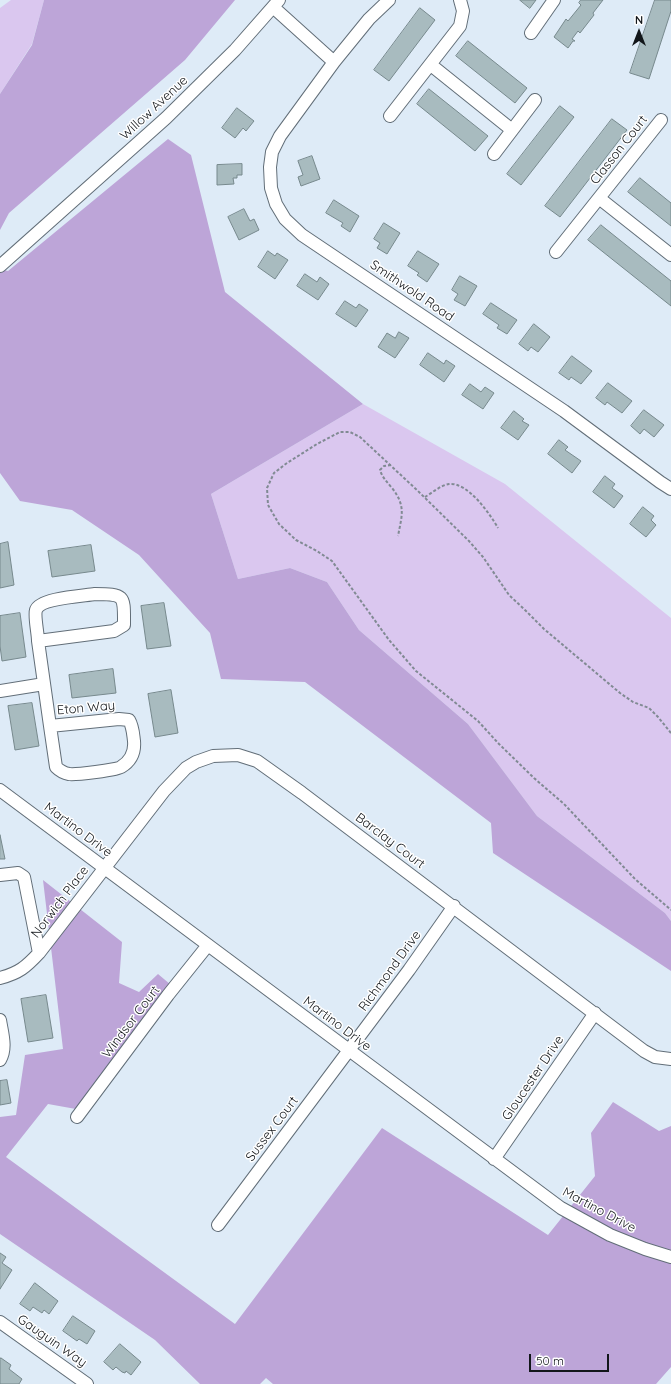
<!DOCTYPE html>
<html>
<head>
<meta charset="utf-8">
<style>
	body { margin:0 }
	#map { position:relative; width:671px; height:1384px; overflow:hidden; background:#deebf7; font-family:Quicksand,sans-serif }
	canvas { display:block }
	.north { position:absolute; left:619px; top:12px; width:40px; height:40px; -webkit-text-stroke:3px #fff; paint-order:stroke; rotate:0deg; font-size:11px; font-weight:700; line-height:16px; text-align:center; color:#12161a }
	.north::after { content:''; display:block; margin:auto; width:14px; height:18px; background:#12161a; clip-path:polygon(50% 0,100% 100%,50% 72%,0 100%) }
	.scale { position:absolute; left:529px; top:1354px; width:80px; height:18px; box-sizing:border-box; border:2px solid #12161a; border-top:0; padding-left:5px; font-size:12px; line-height:14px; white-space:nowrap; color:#12161a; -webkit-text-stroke:3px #fff; paint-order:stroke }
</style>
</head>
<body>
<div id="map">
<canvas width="671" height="1384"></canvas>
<div class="north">N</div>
<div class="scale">50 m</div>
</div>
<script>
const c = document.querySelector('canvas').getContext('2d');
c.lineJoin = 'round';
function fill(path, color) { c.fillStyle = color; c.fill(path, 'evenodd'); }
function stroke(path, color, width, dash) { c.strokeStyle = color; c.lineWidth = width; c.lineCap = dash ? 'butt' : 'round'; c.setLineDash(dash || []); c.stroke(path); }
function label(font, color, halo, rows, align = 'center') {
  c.font = font + ' Quicksand,sans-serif'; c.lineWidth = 3; c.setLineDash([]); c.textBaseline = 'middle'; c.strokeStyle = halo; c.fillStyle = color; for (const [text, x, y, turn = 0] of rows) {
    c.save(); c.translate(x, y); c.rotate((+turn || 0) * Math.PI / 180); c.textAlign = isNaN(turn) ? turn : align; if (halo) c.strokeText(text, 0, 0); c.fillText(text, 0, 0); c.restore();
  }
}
fill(new Path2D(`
	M11 0H44L32 44 0 94V8Z
	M363 404 505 484 671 618V921L665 913 537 816 468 724 359 630 327 582 290 568 238 579 211 494Z`), '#dac7ef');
fill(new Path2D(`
	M44 0H235L185 60 9 213 0 230V94L32 45Z
	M168 139 191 155 225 292 363 404 211 494 238 579 290 568 327 582 359 630 468 724 537 816 665 913 671 921V971L493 853 491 823 305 682 221 679 210 633 139 555 72 510 20 501 0 473V269L8 271Z
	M43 880 122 942 119 983 139 992 158 974 177 990 87 1111 48 1104 6 1157 235 1324 382 1128 548 1235 595 1176 591 1133 613 1102 659 1131 671 1126V1367L656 1384H273L266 1378 260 1384H200L155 1340 0 1234V1117L16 1115 25 1055 63 1049Z`), '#bda5d8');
const building = new Path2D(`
	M520 0H536L530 8Z
	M581 0H603L593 13 594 15 580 33 578 31 572 39 575 41H573L568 48 554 37 566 19 568 21 581 5 579 3Z
	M655 0H671V11L649 79 630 73Z
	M420 8 435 20 389 81 374 70Z
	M468 41 527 88 515 103 456 56Z
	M429 89 488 136 475 151 417 104Z
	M560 106 574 117 521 185 507 174Z
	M237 108 254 121 246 131 243 128 235 138 222 128Z
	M612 119 627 130 560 217 545 206Z
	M312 156 320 179 301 186 298 177 303 175 298 161Z
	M242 164V175H237V178H233L234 184 217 185V165Z
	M640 178 671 203V226L628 192Z
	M334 200 359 216 350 232 341 226 343 223 326 213Z
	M244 209 250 221 254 219 259 230 239 240 228 217Z
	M384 223 400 233 387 254 377 248 380 243 374 239Z
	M601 225 671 281V306L588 240Z
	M268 251 275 256 277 253 288 260 275 279 258 267Z
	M418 251 439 264 427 282 417 275 419 273 408 266Z
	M305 274 317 282 320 277 329 284 318 300 297 286Z
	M460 276 477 286 465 306 454 300 458 294 452 290Z
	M345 301 356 308 359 304 368 310 356 327 336 314Z
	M491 303 517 320 507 334 497 328 499 325 483 314Z
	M534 324 550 337 538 352 531 347 528 351 519 344Z
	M399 332 409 338 395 358 378 347 387 333 395 338Z
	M428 353 444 364 446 360 455 366 444 382 420 365Z
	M572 356 592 371 581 384 571 377 569 380 559 373Z
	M608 383 632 401 622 413 607 402 605 405 596 398Z
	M470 384 481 392 485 387 494 393 483 409 462 395Z
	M644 410 664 425 654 437 644 429 640 434 631 426Z
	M514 411 524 419 522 421 529 425 518 440 501 428Z
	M559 440 568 447 565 450 581 461 572 473 548 454Z
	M605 476 615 484 612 488 623 496 614 508 593 492Z
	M643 507 654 516 651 520 656 525 646 537 630 524Z
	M8 542 14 585 0 588V544Z
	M91 545 95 571 52 577 48 551Z
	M164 603 171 646 147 649 141 606Z
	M20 613 26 657 2 661 0 646V616Z
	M113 669 116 693 72 698 69 675Z
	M171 690 178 733 155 737 148 694Z
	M32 703 39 746 15 750 8 706Z
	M0 835 5 859H0Z
	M46 995 53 1038 28 1042 21 999Z
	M7 1080 11 1103 0 1105V1081Z
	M0 1253 6 1257 2 1263 12 1270 0 1289Z
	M35 1283 58 1301 49 1314 44 1310 42 1313 33 1307 30 1311 20 1304Z
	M73 1316 95 1331 87 1344 79 1339 77 1341 63 1331Z
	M120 1344 141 1362 131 1375 126 1371 125 1373 122 1372 116 1367 113 1370 104 1362Z
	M1 1358 11 1365 9 1369 22 1379 19 1384H0V1360Z`);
fill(building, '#a8bbbf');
stroke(building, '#77898d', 1);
const minor = new Path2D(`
	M389 0 369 19 334 62 280 136 272 152 270 167 271 188 276 204 285 219 302 235 564 411 660 482 671 489
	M273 7 334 62
	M531 33 554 0
	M431 65 512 130
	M390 116 460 26 463 11 460 0
	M494 154 535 100
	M599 198 671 255
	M556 252 661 120
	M0 266 166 118 235 50 279 0
	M95 594C126 594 124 596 124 625L114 631 38 641C38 633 34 616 36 610 40 598 83 596 95 594Z
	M38 641 50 726
	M0 691 44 684
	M119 719 129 720C133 727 133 733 134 741 135 752 131 761 121 767 118 770 74 775 69 774 63 773 60 771 56 767L50 726Z
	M0 790 561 1208 610 1235 645 1249 671 1257
	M0 875 18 873 24 877 39 953
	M0 978C19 973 26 967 39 953L164 791 186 768 196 762 213 756 238 755 257 761 302 793 644 1051 655 1057 671 1059
	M0 1020C2 1033 7 1048 0 1060
	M77 1117 168 995 208 945
	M494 1159 595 1013
	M218 1225 409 970 454 906
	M0 1322 87 1384`);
stroke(minor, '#626e78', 14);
stroke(new Path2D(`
	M391 465 384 466 380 470C382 477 387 482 392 488 406 506 402 515 398 536
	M425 497C432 493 441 485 449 484 468 482 490 514 498 528
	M671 733 658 717 649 708 633 702 620 693 544 629 525 610 509 595 483 557 469 541 418 491 360 437 350 432H340L317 444 287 463 274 473 267 488 268 505 279 524 296 540 317 551 332 561 389 640 416 671 478 721 499 744 534 778 564 804 635 879 671 910`), '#818a93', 2, [3, 2]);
stroke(minor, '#fff', 12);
label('13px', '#12161a', '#fff', [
	["Willow Avenue",154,108,-43],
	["Classon Court",619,150,-52],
	["Smithwold Road",412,291,34],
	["Eton Way",86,708,-5],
	["Martino Drive",78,830,37],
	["Barclay Court",390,841,37],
	["Norwich Place",60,902,-53],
	["Richmond Drive",390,971,-54],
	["Windsor Court",131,1022,-53],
	["Martino Drive",337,1024,37],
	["Gloucester Drive",533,1078,-56],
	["Sussex Court",272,1129,-53],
	["Martino Drive",599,1210,28],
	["Gauguin Way",52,1341,35]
]);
</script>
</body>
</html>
